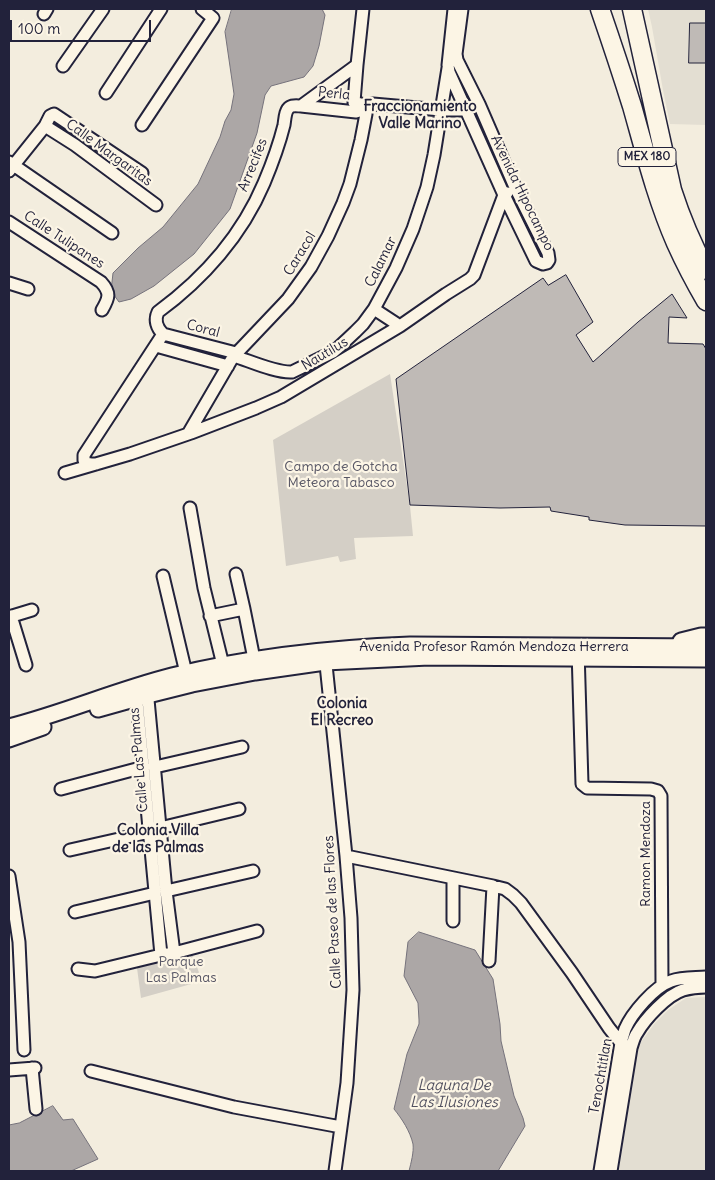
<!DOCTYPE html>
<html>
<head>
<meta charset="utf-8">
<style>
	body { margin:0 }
	#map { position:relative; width:715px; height:1180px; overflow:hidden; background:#f3edde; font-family:Delius,sans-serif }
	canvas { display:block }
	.frame { position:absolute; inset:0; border:10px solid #22223b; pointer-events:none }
	.scale { position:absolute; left:10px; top:20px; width:141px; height:22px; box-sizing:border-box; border:2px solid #22223b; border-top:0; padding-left:6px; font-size:15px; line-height:18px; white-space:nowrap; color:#22223b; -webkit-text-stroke:4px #fcf5e5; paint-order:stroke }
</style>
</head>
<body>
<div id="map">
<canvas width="715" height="1180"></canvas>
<div class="frame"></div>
<div class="scale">100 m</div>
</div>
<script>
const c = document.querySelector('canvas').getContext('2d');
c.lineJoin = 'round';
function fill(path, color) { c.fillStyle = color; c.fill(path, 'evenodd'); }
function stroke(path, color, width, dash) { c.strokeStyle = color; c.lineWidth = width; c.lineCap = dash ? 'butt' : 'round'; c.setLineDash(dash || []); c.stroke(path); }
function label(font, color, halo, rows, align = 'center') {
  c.font = font + ' Delius,sans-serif'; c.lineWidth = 4.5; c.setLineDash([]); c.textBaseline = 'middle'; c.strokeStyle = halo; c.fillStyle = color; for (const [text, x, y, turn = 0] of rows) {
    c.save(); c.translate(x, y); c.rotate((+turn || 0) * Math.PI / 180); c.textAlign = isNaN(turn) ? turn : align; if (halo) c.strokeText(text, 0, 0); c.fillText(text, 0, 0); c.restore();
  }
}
fill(new Path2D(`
	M648 9H706V125L670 124 663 90 652 27Z
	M706 997V1171H618L638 1046 655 1023 668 1010 686 998Z`), '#e3ded2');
fill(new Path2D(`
	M390 374 410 506 413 536 354 538 356 559 340 562 338 556 286 566 273 440Z
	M192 953 202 981 141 998 137 968 163 959Z`), '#d4cfc6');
const water = new Path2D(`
	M232 9H322L325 15 319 46 313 66 304 77 271 86 265 95 257 133 230 209 194 254 154 286 131 299 119 302 111 291 113 273 138 248 163 227 198 184 220 137 225 121 231 110 234 94 225 32Z
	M419 932 475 950 493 979 500 1024 501 1041 514 1096 523 1118 525 1126 498 1171H409C411 1163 414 1152 413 1144 410 1131 402 1119 394 1109L407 1054 419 1024V1020L418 1003 404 976 408 942Z
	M53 1106 63 1120 73 1119 98 1159 71 1171H9V1125L19 1123Z`);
fill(water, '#aca7a6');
stroke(water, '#75727b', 1);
const building = new Path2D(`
	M690 23H706V63H689Z
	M566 275 593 322 576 335 593 362 638 322 672 294 687 318 669 317 668 343 703 344 706 349V526L625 525 589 520V517L551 511 550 507 500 508 410 505 396 379 543 278 548 285Z`);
fill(building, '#bfbab6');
stroke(building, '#22223b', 1);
const minor = new Path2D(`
	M454 9 448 65 449 72 504 195 536 261 543 264 547 263 549 260 548 253 515 187 479 104 457 60 456 54 462 9
	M44 14 47 9
	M63 66 103 9
	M106 93 161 9
	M301 106 356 112C363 111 366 105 373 104L441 110H466L473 107
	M142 125 213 18 202 9
	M45 126 75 145 156 205
	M9 162 112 233
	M9 171 45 126 50 116 54 114 142 173
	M9 222 101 282C111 293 109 298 102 310
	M9 283 28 289
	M374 309 400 326
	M163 334C157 328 154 320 158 312 203 279 242 235 264 183 272 164 279 145 284 125 285 119 285 110 290 107 293 105 298 106 301 106L357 65 363 9
	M163 334 236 353
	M156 346 228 366
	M234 356C250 361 276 373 292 372L333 352 339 347 355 332 363 324 374 309 396 268 413 229 427 187 434 155 448 68
	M188 434 233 357 288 299 311 267 328 236 343 203 350 184 361 140 366 114V109L364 105 354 102 357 65
	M96 464H91L85 463 84 460V455L163 334
	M65 473 130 454 191 433 256 408 281 397 400 326 446 294 470 279 474 275 504 195 507 193
	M190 508 204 588 223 665
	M236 574 244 609 254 659
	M163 576 186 673
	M11 616 26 665
	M210 616 244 609
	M9 617 32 610
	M578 650 582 784 587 788 651 789 658 791 661 796 662 985
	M325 655 346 856 351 918 353 990 347 1083 335 1171
	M147 689 166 891 174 953
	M136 691 161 955
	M155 767 242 747
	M61 789 144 767
	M160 828 239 809
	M70 850 150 832
	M346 856 493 886 505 889 513 895 521 903 572 973 609 1028 621 1043 631 1048
	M9 876 19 942 24 1050
	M453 878V921
	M166 891 253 871
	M75 912 155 893
	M489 961 493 886
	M78 969 95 971 161 955 174 953 257 931
	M32 1068 36 1109
	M9 1070 35 1068
	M91 1071 234 1107 341 1127
	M600 1171 620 1049C621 1042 623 1035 625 1029 632 1013 654 987 671 981 682 977 695 978 706 977
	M611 1171 631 1048C633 1042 634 1037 637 1033 645 1019 667 995 683 990 690 988 699 987 706 987`);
const major = new Path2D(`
	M681 641 701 636H706
	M98 709 148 695 192 684 255 672 325 662 429 657 706 659
	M9 727C64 713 117 690 172 676 250 657 330 648 410 645L706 647
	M9 739 43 727`);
const highway = new Path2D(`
	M600 9C611 41 622 74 632 106 645 152 657 200 676 243 685 263 695 282 706 301
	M632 9 672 190C681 218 692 244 706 270`);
stroke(minor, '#22223b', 15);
stroke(major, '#22223b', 19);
stroke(highway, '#22223b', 21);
stroke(minor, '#fcf5e5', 11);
stroke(major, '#fcf5e5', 15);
stroke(highway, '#fcf5e5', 18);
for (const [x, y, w] of [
	[647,157,58]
]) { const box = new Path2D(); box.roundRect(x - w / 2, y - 9.5, w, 19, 4); c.fillStyle = '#fcf5e5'; c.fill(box); stroke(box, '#22223b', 1); }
label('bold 12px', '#22223b', null, [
	["MEX 180",647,157]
]);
label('14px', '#22223b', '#fcf5e5', [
	["Perla",334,94,6],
	["Calle Margaritas",109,153,36],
	["Arrecifes",253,165,-68],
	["Avenida Hipocampo",522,193,64],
	["Calle Tulipanes",64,240,33],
	["Caracol",300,254,-59],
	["Calamar",381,262,-64],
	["Coral",203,329,15],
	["Nautilus",325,354,-31],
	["Avenida Profesor Ramón Mendoza Herrera",494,647],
	["Calle Las Palmas",139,760,-95],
	["Ramon Mendoza",646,854,-90],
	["Calle Paseo de las Flores",333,912,-93],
	["Tenochtitlan",601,1076,-80]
]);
label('14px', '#575665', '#fcf5e5', [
	["Campo de Gotcha",341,467],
	["Meteora Tabasco",341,483],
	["Parque",181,962],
	["Las Palmas",181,978]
]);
label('bold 15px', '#22223b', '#fcf5e5', [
	["Fraccionamiento",420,107],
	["Valle Marino",420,124],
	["Colonia",342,704],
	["El Recreo",342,721],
	["Colonia Villa",158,831],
	["de las Palmas",158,848]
]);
label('italic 15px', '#525160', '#fcf5e5', [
	["Laguna De",454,1086],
	["Las Ilusiones",454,1103]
]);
</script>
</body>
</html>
